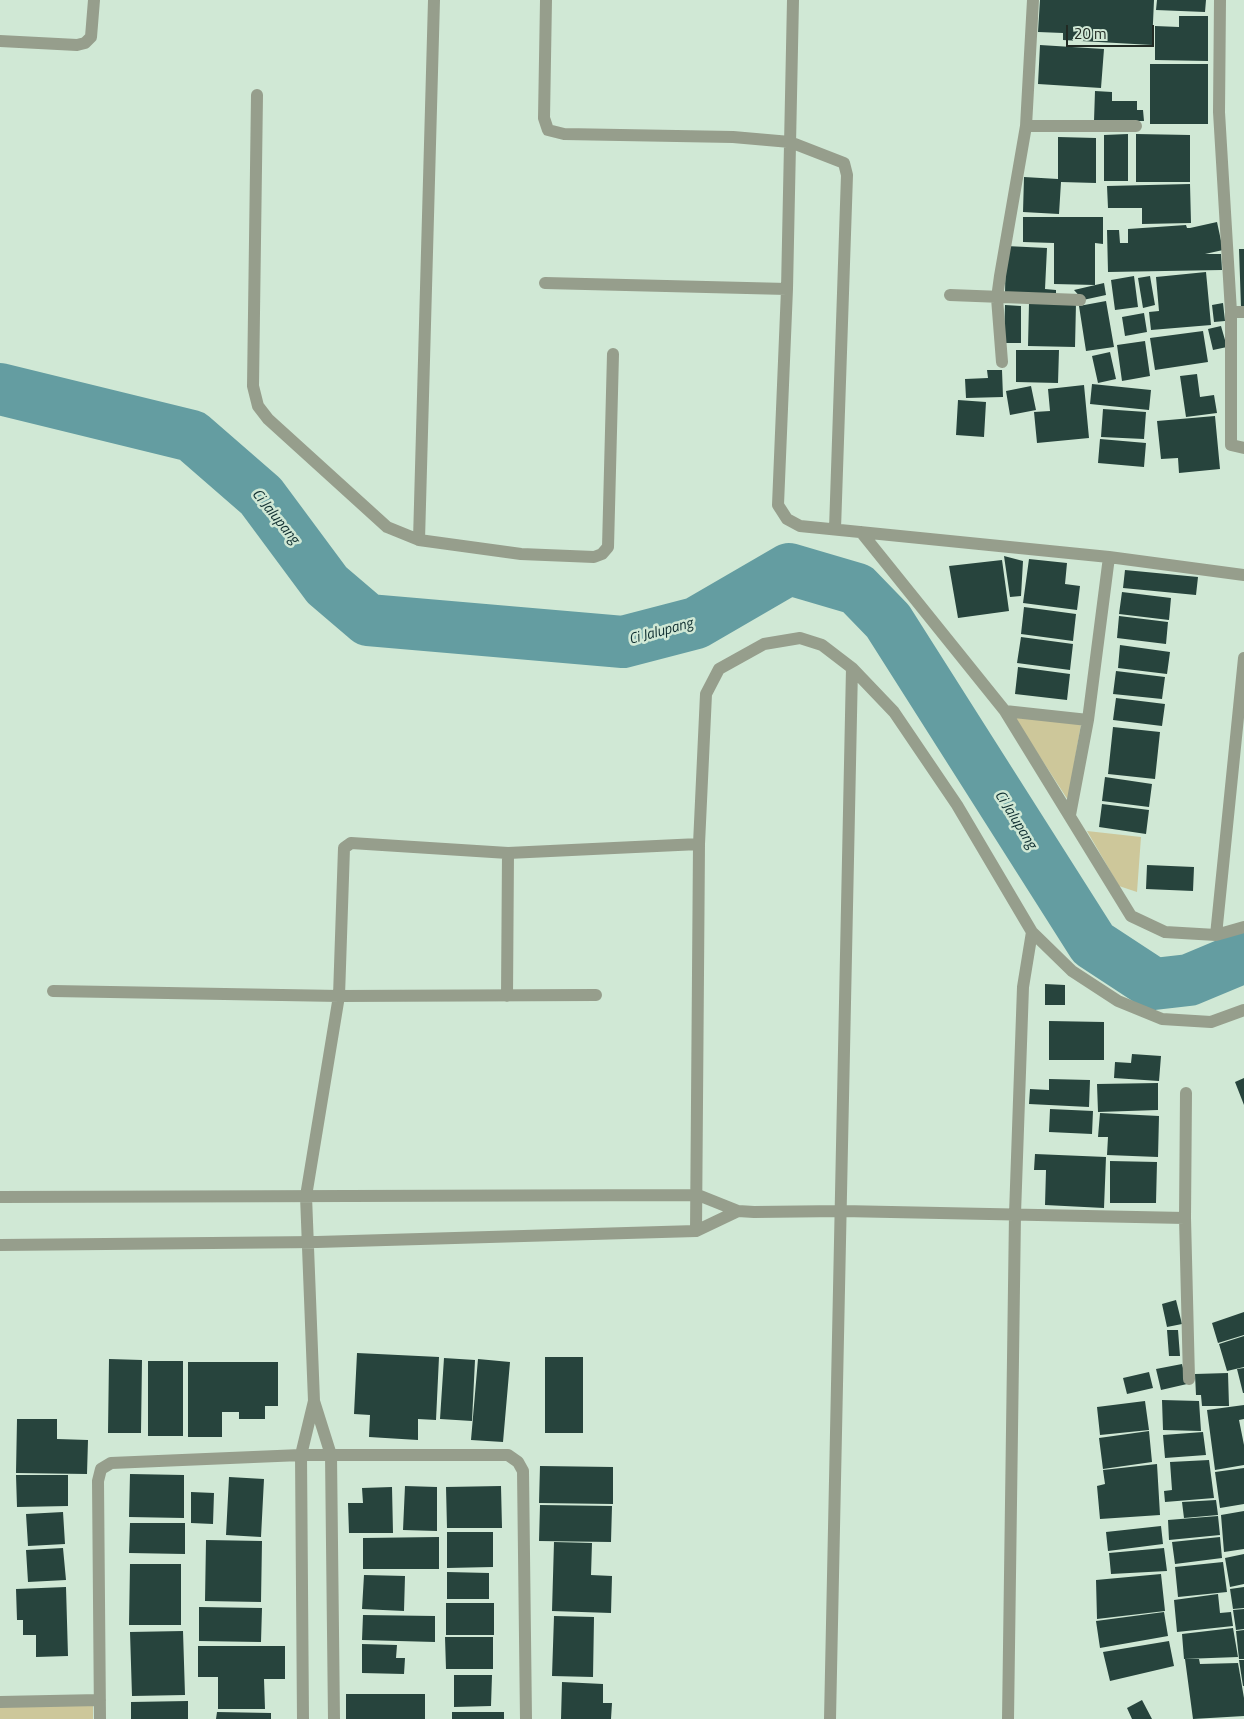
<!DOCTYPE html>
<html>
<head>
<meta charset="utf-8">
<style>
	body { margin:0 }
	#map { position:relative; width:1244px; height:1719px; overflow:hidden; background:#d0e8d5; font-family:"Titillium Web",sans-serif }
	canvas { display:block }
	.scale { position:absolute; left:1066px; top:25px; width:88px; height:22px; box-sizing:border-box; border:2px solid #212a23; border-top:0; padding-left:6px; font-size:15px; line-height:18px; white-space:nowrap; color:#212a23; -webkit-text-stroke:4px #d0e8d5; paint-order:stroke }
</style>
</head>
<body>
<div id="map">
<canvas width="1244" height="1719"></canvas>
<div class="scale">20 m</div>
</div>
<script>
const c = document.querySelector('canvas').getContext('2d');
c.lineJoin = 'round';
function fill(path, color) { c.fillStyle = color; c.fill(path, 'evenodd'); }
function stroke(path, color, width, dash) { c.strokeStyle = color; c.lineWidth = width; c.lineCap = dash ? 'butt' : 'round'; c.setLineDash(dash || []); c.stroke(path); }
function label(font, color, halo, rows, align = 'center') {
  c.font = font + ' "Titillium Web",sans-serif'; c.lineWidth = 5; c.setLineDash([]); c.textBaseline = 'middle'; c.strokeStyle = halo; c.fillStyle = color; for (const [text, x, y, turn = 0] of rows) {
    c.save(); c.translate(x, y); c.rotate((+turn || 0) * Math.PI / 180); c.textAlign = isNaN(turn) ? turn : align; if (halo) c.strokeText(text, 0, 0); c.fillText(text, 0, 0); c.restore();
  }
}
fill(new Path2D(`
	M1014 717 1081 724 1068 800Z
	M1087 831 1141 837 1137 892 1119 886Z
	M93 1704V1719H0V1706Z`), '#cdc79a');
stroke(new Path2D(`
	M0 389 192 436 261 496 327 585 368 620 623 642 696 623 789 569 857 589 888 621 1093 944 1154 984 1189 980 1244 957`), '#649da1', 52);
fill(new Path2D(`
	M1040 0H1154L1152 45 1063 40V33L1038 32Z
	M1157 0H1206L1205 12 1156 10Z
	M1179 16H1208V61L1155 60V26L1179 27Z
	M1040 45 1104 49 1101 88 1038 84Z
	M1150 64H1208V124H1150Z
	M1095 91 1112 92V101H1137V110H1143L1144 121H1094Z
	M1128 134V181H1104V135Z
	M1136 134 1190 135V182H1136Z
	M1058 137 1096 138V183L1061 182 1059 214 1023 212 1024 177 1058 179Z
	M1190 184 1191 223 1142 224V208H1108L1107 186Z
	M1023 217H1103V244L1095 243V285L1054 284V243L1023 242Z
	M1217 222 1223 250 1205 254H1221L1222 270 1108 272 1107 230H1119L1120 243H1128V229L1186 225 1187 228H1190Z
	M1006 246 1047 248 1045 289 1056 290V296L1005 294Z
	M1239 249H1244V307H1241Z
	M1206 272 1211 325 1151 330 1149 312 1159 311 1156 277Z
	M1134 276 1138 307 1115 310 1111 280Z
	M1150 276 1155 305 1143 308 1138 278Z
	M1104 283 1106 295 1083 300 1074 290Z
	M1106 301 1114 347 1086 351 1079 306Z
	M1029 303H1076L1075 347 1028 346Z
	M1223 303 1225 321 1214 322 1212 305Z
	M1005 305 1021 306V343H1004Z
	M1144 313 1147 332 1125 336 1122 317Z
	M1221 326 1227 347 1213 350 1208 329Z
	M1203 331 1208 362 1155 370 1150 338Z
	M1145 341 1150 376 1122 381 1117 345Z
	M1016 350H1059L1058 383 1016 382Z
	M1110 352 1116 379 1098 383 1092 356Z
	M987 370H1002L1003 397 966 398 965 379 988 378Z
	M1197 374 1200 397 1214 395 1217 413 1186 417 1180 376Z
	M1092 384 1151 390 1149 410 1090 404Z
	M1084 385 1089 438 1037 443 1034 412 1050 411 1048 389Z
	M1031 386 1036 410 1010 415 1006 391Z
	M958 400 986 402 984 437 956 435Z
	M1103 409 1146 412 1144 439 1101 437Z
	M1215 416 1220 469 1179 473 1178 458 1161 459 1157 421Z
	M1100 439 1146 443 1144 467 1098 463Z
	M1004 556 1023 561 1021 596 1010 597Z
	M1029 559 1067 563 1065 584 1080 586 1077 610 1023 603Z
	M1002 560 1009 611 958 618 949 566Z
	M1125 570 1198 577 1196 595 1123 588Z
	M1122 592 1171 598 1169 620 1119 614Z
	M1024 607 1076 614 1073 641 1021 634Z
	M1119 616 1168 622 1166 644 1117 638Z
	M1021 637 1073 644 1070 670 1017 663Z
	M1120 645 1170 652 1167 674 1118 668Z
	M1018 667 1070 674 1067 700 1015 694Z
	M1116 671 1165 677 1162 699 1113 694Z
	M1116 698 1165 704 1162 726 1113 720Z
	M1113 727 1160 732 1155 779 1108 774Z
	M1105 777 1152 784 1149 807 1102 801Z
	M1102 804 1149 810 1146 834 1099 827Z
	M1147 865 1194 867 1193 891 1146 889Z
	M1045 984 1065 985V1005H1045Z
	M1049 1021 1104 1022V1060H1049Z
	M1132 1054 1161 1056 1159 1081 1114 1078 1115 1062 1131 1063Z
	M1244 1078V1105L1235 1082Z
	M1049 1079 1090 1080 1089 1107 1029 1104 1030 1089 1049 1090Z
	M1158 1083V1110L1098 1112 1097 1084Z
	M1050 1109 1093 1111 1092 1134 1049 1132Z
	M1100 1113 1159 1116 1158 1157 1107 1155 1108 1137H1098Z
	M1035 1154 1106 1157 1104 1208 1045 1205 1046 1170H1034Z
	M1110 1161 1157 1162 1156 1203H1110Z
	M1176 1300 1182 1324 1167 1327 1162 1304Z
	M1244 1312V1335L1218 1343 1212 1323Z
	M1167 1330H1178L1180 1356H1169Z
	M1244 1336V1367L1227 1371 1219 1344Z
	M357 1353 439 1357 436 1420 418 1419V1440L369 1437 370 1415 354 1414Z
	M545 1357H583V1433H545Z
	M444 1358 475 1360 472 1421 440 1419Z
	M109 1359 142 1360 141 1433H108Z
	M478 1359 510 1362 503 1442 471 1440Z
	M148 1361H183V1436H148Z
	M188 1362H278V1406H265V1419H239V1412H222V1437H188Z
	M1182 1364 1187 1384 1161 1390 1156 1369Z
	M1244 1368V1393H1243L1237 1369Z
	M1149 1372 1153 1388 1127 1394 1123 1378Z
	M1228 1373 1229 1406H1202L1201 1395H1196L1195 1374Z
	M1162 1400 1199 1401 1201 1431 1163 1430Z
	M1145 1401 1149 1430 1100 1435 1097 1407Z
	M1244 1405V1419L1239 1420 1244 1445V1465L1215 1470 1207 1410Z
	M17 1419H57V1439L88 1440 87 1474 16 1473Z
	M1149 1431 1152 1462 1103 1469 1099 1438Z
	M1203 1432 1206 1455 1165 1458 1163 1435Z
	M1209 1460 1214 1498 1165 1502 1164 1491 1172 1490 1170 1462Z
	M1157 1464 1160 1515 1100 1519 1097 1486 1105 1484 1103 1470Z
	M540 1466 613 1467V1504L539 1503Z
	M1244 1468V1504L1220 1508 1215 1472Z
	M130 1474 184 1475V1518L129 1517Z
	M16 1475H68V1506L17 1507Z
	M229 1477 264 1479 261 1537 226 1535Z
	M405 1486 437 1487V1531L403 1530Z
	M501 1486 502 1528H447L446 1487Z
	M392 1487 393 1533H349L348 1503H363L362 1488Z
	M191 1492 214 1493 213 1524 191 1523Z
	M1216 1500 1218 1515 1184 1518 1182 1502Z
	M540 1505 612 1506 611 1542 539 1541Z
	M1244 1511V1549L1224 1552 1221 1515Z
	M63 1512 65 1544 28 1546 26 1514Z
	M1218 1516 1220 1535 1169 1540 1168 1520Z
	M130 1523H185V1554L129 1553Z
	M1161 1526 1163 1544 1108 1551 1106 1532Z
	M447 1532H493V1567L447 1568Z
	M439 1537V1569H363V1538Z
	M1220 1537 1222 1558 1175 1564 1172 1542Z
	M206 1540 262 1541 261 1602 205 1601Z
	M554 1542 592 1543 591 1575 612 1576 611 1613 552 1611Z
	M63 1548 66 1580 28 1582 26 1550Z
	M1164 1548 1167 1571 1111 1574 1109 1553Z
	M1244 1554V1584L1230 1587 1225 1558Z
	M1223 1562 1227 1592 1178 1597 1175 1567Z
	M130 1564H181V1625H129Z
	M447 1572 489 1573V1599H447Z
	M1161 1574 1165 1611 1097 1619 1096 1580Z
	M364 1575 405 1576 404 1611 362 1609Z
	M66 1587 68 1656 36 1657V1635H23V1620H17L16 1589Z
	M1244 1587V1608L1233 1609 1230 1589Z
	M1218 1594 1220 1613 1231 1612 1233 1626 1177 1632 1174 1600Z
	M446 1603H494V1635H446Z
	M199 1607 262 1608 261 1642 199 1641Z
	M1244 1609V1629L1236 1630 1233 1610Z
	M1164 1612 1168 1636 1100 1648 1096 1621Z
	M363 1615 435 1616V1642L362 1640Z
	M554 1616 594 1617 593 1677 552 1676Z
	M1233 1628 1238 1657 1184 1659 1182 1634Z
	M1244 1630V1659H1239L1236 1631Z
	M183 1631 185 1695 132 1696 130 1632Z
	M445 1637H493V1669H446Z
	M1169 1641 1174 1666 1110 1681 1103 1652Z
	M362 1644 397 1645 396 1658H405L404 1674 362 1673Z
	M198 1646H285V1679H264L265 1709H218V1677H198Z
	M1185 1659H1199L1200 1664 1238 1663 1244 1698V1716L1193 1719Z
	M1239 1660H1244V1686H1243Z
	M454 1675H492L491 1706 454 1707Z
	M562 1682 603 1684V1703H612L611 1719H561Z
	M346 1694H425V1719H346Z
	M1142 1700 1152 1719H1132L1127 1708Z
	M188 1701V1719H131V1702Z
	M217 1712 271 1713V1719H216Z
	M452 1712H504V1719H452Z`), '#27443d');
stroke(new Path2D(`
	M434 0 419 540 521 554 594 557 602 554 608 547 613 354
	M546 0 544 118 548 130 564 134 733 137 790 142 844 163 847 175 835 529
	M793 0 787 289 778 505 787 519 800 526 1109 557 1244 575
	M1033 0 1026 126H1136
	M1220 0 1219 112 1231 312H1244
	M0 41 77 45 85 43 91 37 94 0
	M257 95 253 386 258 406 268 419 387 527 419 540
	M545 283 787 289
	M950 295 1080 300
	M1231 312V445L1244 448
	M1002 362 997 298 1000 276 1026 126
	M861 532 1005 711 1131 916 1165 932 1216 935 1244 927
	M1005 711 1088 720
	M1070 815 1088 720 1109 557
	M1216 935 1244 658
	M53 991 339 996 596 995
	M507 996 508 853
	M1186 1093 1185 1218 1189 1379
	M0 1197 698 1195 738 1211 754 1212 842 1211 1185 1218
	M696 1231 699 844 706 694 719 669 764 644 800 638 822 645 852 668 894 712 957 805 1032 932 1072 971 1118 1001 1162 1019 1211 1022 1244 1010
	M0 1245 317 1242 696 1231 738 1211
	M0 1702 100 1700
	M100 1719 98 1481 101 1469 111 1463 301 1455H508L518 1462 523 1471 526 1719
	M303 1719 301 1455 314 1401
	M334 1719 331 1455 314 1401 306 1196 339 996 344 848 351 843 508 853 699 844
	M830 1719 852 668
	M1008 1719 1015 1214 1023 987 1032 932`), '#969e8c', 12);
label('italic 15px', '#102f31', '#d0e8d5', [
	["Ci Jalupang",275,517,51],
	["Ci Jalupang",661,632,-15],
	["Ci Jalupang",1015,820,58]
]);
</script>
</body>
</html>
